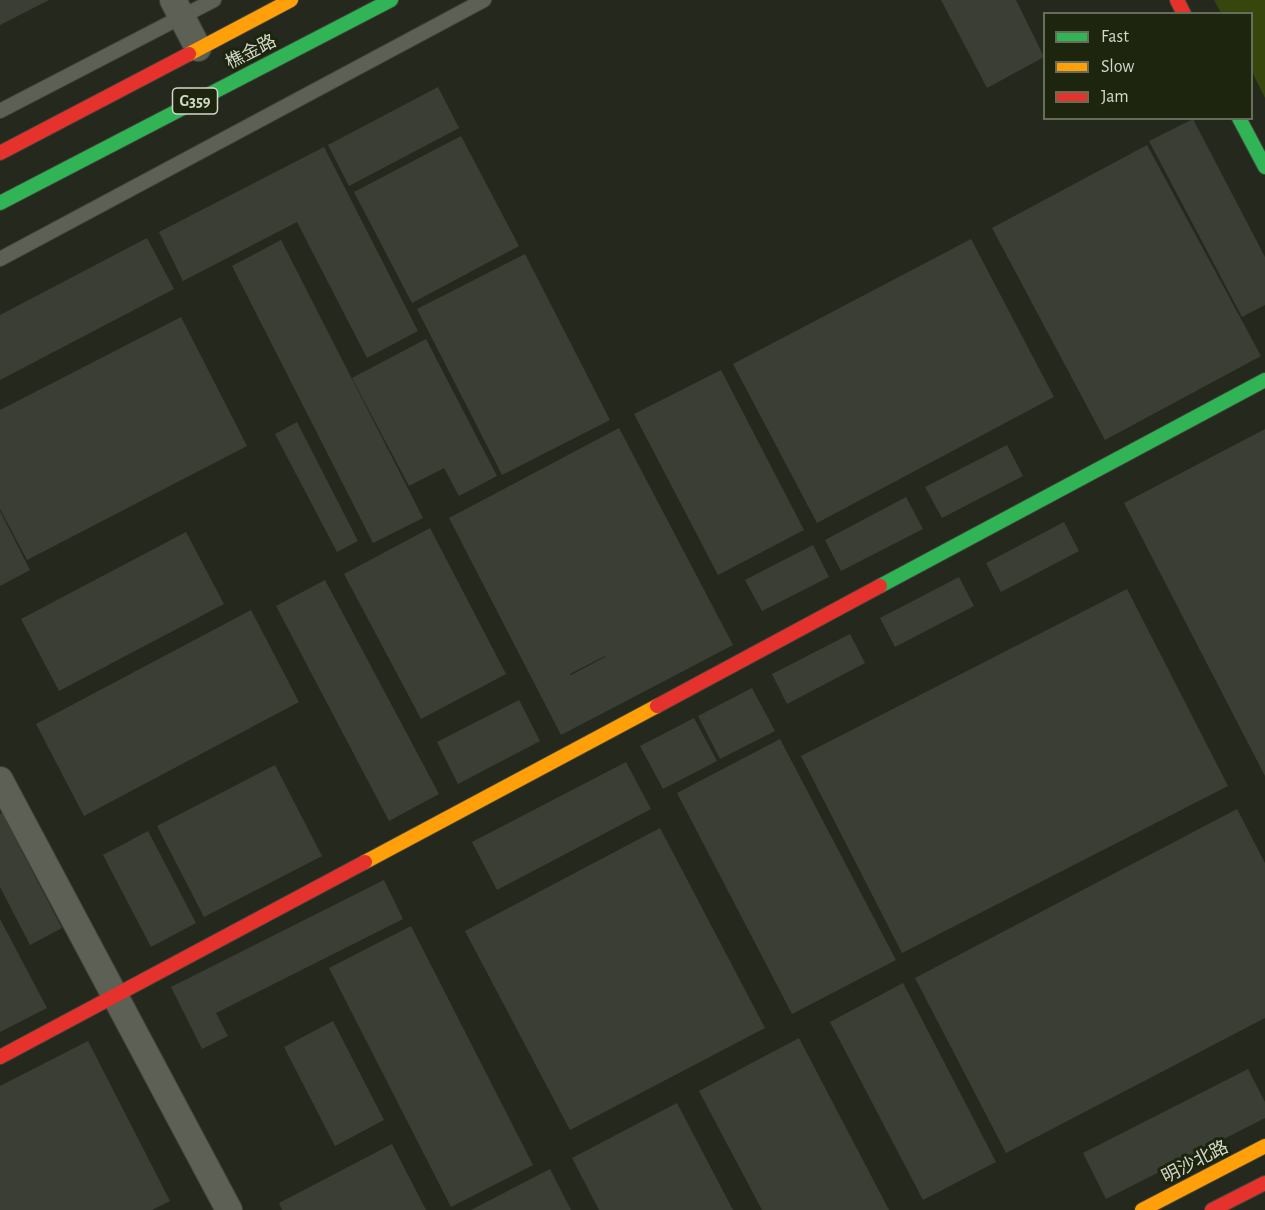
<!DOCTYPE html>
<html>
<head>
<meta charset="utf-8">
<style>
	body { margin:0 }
	#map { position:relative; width:1265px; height:1210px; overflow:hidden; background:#25291d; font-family:"Alegreya Sans",sans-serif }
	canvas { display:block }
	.legend { position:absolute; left:1043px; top:12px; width:210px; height:108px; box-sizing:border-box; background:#1d250e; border:2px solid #666d59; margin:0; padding:8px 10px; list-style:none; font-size:18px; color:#d3d8ca }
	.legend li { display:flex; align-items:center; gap:12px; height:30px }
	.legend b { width:30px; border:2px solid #666d59 }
</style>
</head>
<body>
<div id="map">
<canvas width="1265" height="1210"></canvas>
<ul class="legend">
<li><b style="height:8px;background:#30b455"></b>Fast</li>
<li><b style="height:8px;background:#ff9f0a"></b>Slow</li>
<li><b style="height:8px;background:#e5322d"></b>Jam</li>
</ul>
</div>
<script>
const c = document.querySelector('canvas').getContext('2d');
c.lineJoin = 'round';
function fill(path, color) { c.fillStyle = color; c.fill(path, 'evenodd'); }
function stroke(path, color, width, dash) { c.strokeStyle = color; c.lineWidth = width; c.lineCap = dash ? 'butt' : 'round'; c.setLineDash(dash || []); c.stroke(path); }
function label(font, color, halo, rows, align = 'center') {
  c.font = font + ' "Alegreya Sans","Noto Sans SC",sans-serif'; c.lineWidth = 6; c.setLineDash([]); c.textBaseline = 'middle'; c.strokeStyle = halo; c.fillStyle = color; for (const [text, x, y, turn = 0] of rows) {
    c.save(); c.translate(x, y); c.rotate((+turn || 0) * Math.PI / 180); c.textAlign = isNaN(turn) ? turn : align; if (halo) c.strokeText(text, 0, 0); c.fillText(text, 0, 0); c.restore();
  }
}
fill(new Path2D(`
	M1214 0H1265V98L1252 72V14L1221 13Z`), '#36460d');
fill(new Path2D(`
	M0 0H49L0 25Z
	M941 0H1016L1044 57 987 88Z
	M438 87 459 128 349 186 328 145Z
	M1193 119 1265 257V305L1242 317 1149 141Z
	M461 136 519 246 412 303 354 192Z
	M1147 145 1261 356 1105 440 992 228Z
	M324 147 418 331 367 358 297 222 183 281 159 232Z
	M147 238 174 289 0 380V315Z
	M971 239 1054 397 817 523 733 364Z
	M281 240 423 518 373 543 232 266Z
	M525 254 610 420 502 475 417 309Z
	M181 317 247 446 27 560 0 509V410Z
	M426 339 497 476 459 496 444 468 409 486 352 378Z
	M721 370 804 530 718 575 634 414Z
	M297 422 358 541 337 552 275 434Z
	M619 428 733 645 561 735 449 518ZM605 656V657L571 675 570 674Z
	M1265 429V776L1124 503Z
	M1007 445 1023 476 942 518 925 487Z
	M906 497 923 529 841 571 825 540Z
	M0 511 30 570 0 586Z
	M1064 522 1079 551 1001 592 986 563Z
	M430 528 506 674 421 719 344 574Z
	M186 532 224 604 59 691 21 619Z
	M813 545 829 577 762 611 745 580Z
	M959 577 974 606 895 647 880 618Z
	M325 580 439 794 389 821 276 606Z
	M1127 589 1228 786 902 953 801 756Z
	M251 610 299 702 84 816 36 724Z
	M850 634 865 663 787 704 772 674Z
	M752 688 775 731 720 759 698 716Z
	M519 700 540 741 458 784 437 742Z
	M694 718 717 761 663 789 640 746Z
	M780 739 896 960 792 1014 677 793Z
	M626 762 651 809 497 890 472 842Z
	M275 765 322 856 204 917 157 826Z
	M1237 809 1265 863V1018L1006 1153 915 978Z
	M2 813 62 928 30 945 0 887V814Z
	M660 828 765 1028 570 1130 465 931Z
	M148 831 196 923 151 947 103 855Z
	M384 880 403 919 216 1013 228 1036 202 1049 171 987Z
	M0 919 47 1008 0 1032Z
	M411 926 533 1165 451 1207 329 968Z
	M903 983 996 1162 923 1200 830 1022Z
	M333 1021 384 1120 335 1146 284 1047Z
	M799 1038 889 1210H762L699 1091Z
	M88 1041 170 1201 152 1210H0V1086Z
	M1248 1069 1265 1102V1118L1106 1199 1083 1153Z
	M677 1103 733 1210H599L572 1158Z
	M392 1144 426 1210H282L279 1203Z
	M550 1169 571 1210H471Z`), '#3a3e34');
const lane = new Path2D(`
	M0 111 214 0
	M0 259 484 0`);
const street = new Path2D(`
	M173 0 198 48
	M0 780 229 1210`);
const fast = new Path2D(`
	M1239 118 1265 167
	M0 203 391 0
	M880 586 1265 380`);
const slow = new Path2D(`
	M189 54 291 0
	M365 862 657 706
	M1142 1210 1265 1146`);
const jam = new Path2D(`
	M1177 0 1184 14
	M0 153 189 54
	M657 706 880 586
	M0 1057 365 862
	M1212 1210 1265 1183`);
stroke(lane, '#41453a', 16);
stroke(street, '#41453a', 28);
stroke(fast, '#41453a', 16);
stroke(slow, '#41453a', 16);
stroke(jam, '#41453a', 16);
stroke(lane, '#5c6055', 14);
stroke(street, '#5c6055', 26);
stroke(fast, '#30b455', 14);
stroke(slow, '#ff9f0a', 14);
stroke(jam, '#e5322d', 14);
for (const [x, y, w] of [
	[195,101,45]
]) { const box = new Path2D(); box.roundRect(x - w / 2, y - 13, w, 26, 4.5); c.fillStyle = '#1d250e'; c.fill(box); stroke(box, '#d3d8ca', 1.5); }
label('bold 16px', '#d3d8ca', null, [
	["G359",195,101]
]);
label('18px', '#d3d8ca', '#1d250e', [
	["樵金路",251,52,-27],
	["明沙北路",1195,1162,-27]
]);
</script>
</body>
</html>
